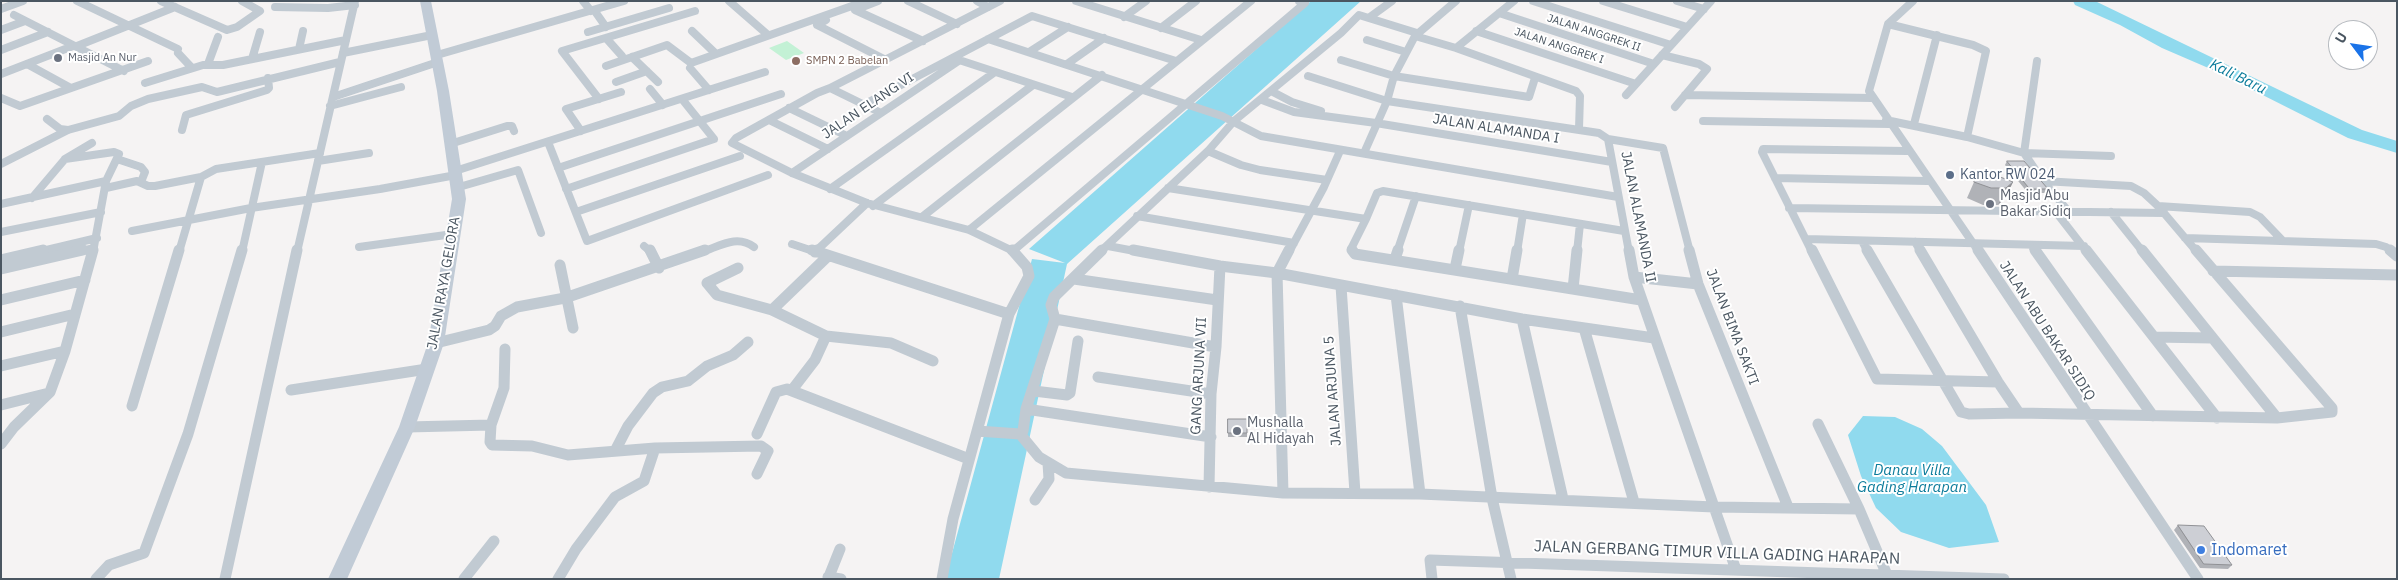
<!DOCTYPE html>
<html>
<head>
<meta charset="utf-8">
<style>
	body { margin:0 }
	#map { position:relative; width:2398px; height:580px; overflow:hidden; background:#f5f3f3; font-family:"IBM Plex Sans",sans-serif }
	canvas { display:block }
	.frame { position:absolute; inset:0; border:2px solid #4a5661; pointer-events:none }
	.north { position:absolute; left:2328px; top:20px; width:50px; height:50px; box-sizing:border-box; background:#fff; border:1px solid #b7bbc0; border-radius:50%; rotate:301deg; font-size:14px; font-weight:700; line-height:20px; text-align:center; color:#4a5661 }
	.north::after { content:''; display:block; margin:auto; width:18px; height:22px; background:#1a73e8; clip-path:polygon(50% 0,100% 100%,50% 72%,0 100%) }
</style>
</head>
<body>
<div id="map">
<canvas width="2398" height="580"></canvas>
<div class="frame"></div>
<div class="north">U</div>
</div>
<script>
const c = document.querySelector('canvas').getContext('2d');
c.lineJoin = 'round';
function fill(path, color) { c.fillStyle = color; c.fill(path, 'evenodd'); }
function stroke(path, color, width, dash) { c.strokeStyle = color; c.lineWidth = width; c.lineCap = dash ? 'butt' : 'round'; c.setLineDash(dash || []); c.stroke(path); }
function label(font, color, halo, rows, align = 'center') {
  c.font = font + ' "IBM Plex Sans",sans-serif'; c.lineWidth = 4; c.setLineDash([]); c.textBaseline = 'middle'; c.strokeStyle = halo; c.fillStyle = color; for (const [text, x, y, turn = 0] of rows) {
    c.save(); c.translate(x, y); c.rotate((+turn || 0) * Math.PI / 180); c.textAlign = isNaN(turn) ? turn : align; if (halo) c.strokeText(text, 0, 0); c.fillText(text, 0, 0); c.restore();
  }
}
fill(new Path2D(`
	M787 41 804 53 786 60 769 48Z`), '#c3f1d5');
fill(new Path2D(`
	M1311 1H1361L1067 264 999 579H945L1032 259 1065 263 1029 249Z
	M1863 416 1895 417 1922 429 1942 446 1986 505 1999 542 1949 548 1901 532 1876 508 1861 476 1848 435Z`), '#90daee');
fill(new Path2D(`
	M2073 1H2095L2362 130 2397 141V153L2348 138 2213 70 2162 48 2120 25 2075 5Z`), '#90daee');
stroke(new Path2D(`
	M77 1 178 49
	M161 1 227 30 237 27 260 11 242 1
	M583 1 591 11
	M729 1 768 35
	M908 1 957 24
	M977 1 988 7
	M1076 1 1201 40
	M1533 1 1671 45
	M1603 1 1687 27
	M1677 1 1704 9
	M1913 1 1888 24 1869 91 1979 252
	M275 7 328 8 355 5
	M860 8 878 1
	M1 9 23 1
	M594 10 606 27
	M855 10 923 41
	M1499 13 1654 64
	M14 15 124 71
	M1124 17 1146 1
	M1370 17 1392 1
	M826 20 817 25 886 60
	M1888 24 1973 45 1986 51 1967 137
	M1161 28 1196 1
	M1 30 25 21
	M692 31 715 53
	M1476 31 1636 84
	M588 32 669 8
	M1415 36 1456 48 1514 1
	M606 38 622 56
	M988 39 1222 116 1261 136 1618 197
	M1367 40 1406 52
	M77 46 175 7
	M1456 48 1576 91 1580 96 1579 129
	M299 49 303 31
	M1 50 48 32
	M1029 52 1068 27
	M178 53 192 68
	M343 53 432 35
	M437 55 624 1
	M1662 55 1699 64 1707 69 1675 107
	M632 57 658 82
	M953 58 1072 97
	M252 59 260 32
	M1341 60 1394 76 1529 97 1535 78
	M27 64 69 87
	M208 64 218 37
	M1067 64 1104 38
	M606 66 667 45 691 63 866 1
	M690 68 709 90
	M1 74 73 46
	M1308 76 1387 101 1599 133 1608 139 1629 252
	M616 82 647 71
	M145 83 203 65H223L346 40
	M830 88 817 93 736 138 732 143 792 173 867 203 969 230 1013 251 1305 3 1299 1
	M650 89 663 105
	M1271 91 1292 102 1321 111
	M1626 95 1711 1
	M1685 95 1872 98
	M333 97 438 62
	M1 98 20 106 148 61
	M599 99 562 51 695 11
	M1262 100 1294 112 1376 123 1612 162
	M863 105 1032 16 1176 61
	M330 106 401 87
	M789 108 847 136
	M881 113 830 88 1000 1
	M47 119 60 129 68 130
	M769 120 828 149
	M1886 120 1967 137 2024 153 2037 61
	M1703 121 1889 124
	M1914 124 1937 35
	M182 130 186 115 267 90 269 88 268 78
	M581 131 566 109 621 92
	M1608 139 1663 148 1690 252
	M548 142 587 241 768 175
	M450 144 507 126H512L514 131
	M1208 151 1241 165 1260 170 1327 180
	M1364 153 1387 101 1394 76 1415 36 1456 1
	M65 159 114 152 119 154 106 181 93 252
	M117 159 141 167 145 172 141 182
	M318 161 369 153
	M1 164 68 130 119 116 131 106 148 99 202 87 217 92 340 62
	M558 168 781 94
	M455 171 765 72
	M792 173 960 60
	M1775 178 1927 181
	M2043 181 2131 186 2144 193 2158 206 2197 252
	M459 187 518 170 541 233
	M106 188 137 181 148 186H155L201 177 216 169 320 153
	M1168 188 1366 219 1351 249 1353 252
	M566 189 714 139 682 99
	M830 189 995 72
	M32 198 65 159 92 143
	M1 204 106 181
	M873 206 1033 85
	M2158 206 2250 212 2260 217 2282 240
	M1789 208 2164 213
	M576 212 740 156
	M2056 212 2087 252
	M2069 212 2043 181 2024 153 2111 156
	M2111 212 2143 252
	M1137 216 1294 243
	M922 217 1102 75
	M1366 219 1377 193 1383 191 1624 231
	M969 230 1251 1
	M132 231 251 208 380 189 456 175
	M1 232 101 212
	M2185 238 2376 244 2386 247 2392 252
	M1806 239 2084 246
	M1862 241 1868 252
	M1915 242 1921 252
	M792 244 816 252
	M2031 245 2036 252
	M644 246 651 252
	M1108 246 1140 252
	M359 247 453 234
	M38 252 97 238
	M78 252 94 248
	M179 252 201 177
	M242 252 262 162
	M297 252 355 1
	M702 252C720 246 737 234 754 247
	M815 252 867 203
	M1100 252 1208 151 1234 121 1341 33 1359 15 1417 33
	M1289 252 1324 187 1340 151
	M1397 252 1416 196
	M1459 252 1469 205
	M1517 252 1523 214
	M1577 252 1580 224
	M1812 252 1762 152 1763 149 1907 151`), '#c1cad2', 8);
stroke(new Path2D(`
	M650 250 659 268
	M812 250 1009 314
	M1012 250H1014
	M1133 250 1220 266 1277 273 1522 319 1654 338
	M1352 250 1355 254 1641 300
	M1629 250 1634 277 1736 570
	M1689 250 1698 284 1788 507
	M1812 250 1877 379 1998 382
	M1867 250 1961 412 1969 414 2019 413
	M1920 250 1998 382 2019 413 2277 418 2332 412V408L2196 250
	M1978 250 2198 579
	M2035 250 2153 416
	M2086 250 2217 418
	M2142 250 2277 418
	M2390 250 2397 256
	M815 252 817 250
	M1395 259 1398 250
	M1 260 43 250
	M560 265 573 328
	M738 268 707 283 717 295 772 310 826 336 891 343 933 361
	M1 269 83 250
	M1455 269 1459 250
	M2213 271 2397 275
	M1634 277 1698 284
	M1074 279 1217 300
	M1512 279 1517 250
	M1341 286 1355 493
	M1573 289 1577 250
	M1396 295 1420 494
	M1 300 85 280
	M1460 306 1492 498 1511 579
	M772 310 828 256
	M1055 319 1216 347
	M1522 319 1563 499
	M1584 328 1634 502
	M1 332 75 314
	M2154 337 2212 338
	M436 343 489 330 495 326 501 316 517 307 565 298 705 250
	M1 366 65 351
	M1098 377 1211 394
	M291 390 427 369
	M792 390 815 360 826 336
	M1034 391 1067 395 1070 393 1078 341
	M1 405 49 393
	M132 406 179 250
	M1026 409 1211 437
	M1818 424 1859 509
	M491 425 504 388 505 349
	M407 427 491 425 490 442 492 445 532 446 568 455 655 448 761 446 768 451 757 474
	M977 431 1020 434 1023 431 1026 409 1055 319 1051 305 1054 297 1102 250
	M757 434 776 392 787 389 969 459
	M1020 434 1039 457 1066 473 1283 493 1420 494 1714 507 1859 509 1887 575
	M1 444 14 427 50 392 65 351 93 250
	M615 451 628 426 653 393 662 387 688 381 707 366 733 355 748 342
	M1209 487 1211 394 1216 347 1220 266
	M1283 493 1277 273 1289 250
	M1035 500 1049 479 1048 463
	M828 577 841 579
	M96 579 109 565 144 553 188 434 242 250
	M225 579 297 250
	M464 579 494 541
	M558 579 576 549 615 497 644 481 655 448
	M828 579 840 549
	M942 579 953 519 1009 314 1029 276 1027 267 1013 251
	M1432 579 1430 560 2004 579`), '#c1cad2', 11);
fill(new Path2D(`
	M420 1H431L449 91 466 199 444 343 415 427 347 579H328L399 427 428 343 452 199 437 91Z`), '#c1cbd6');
fill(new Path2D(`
	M2007 161 2048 189 2045 193H2028L2005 165Z
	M1974 182H2013L2005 198 1998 205H1983L1967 198Z
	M1228 419H1247V437H1228Z
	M2178 525 2232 565 2228 569 2200 568 2174 530Z`), '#b0b2b7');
fill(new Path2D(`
	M2013 182 2005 198 1998 205 2006 188Z`), '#909195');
const building = new Path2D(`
	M2007 161H2024L2048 189H2030Z
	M1985 171 2013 182 2006 188H1991L1974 182Z
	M1228 419H1247V433H1228Z
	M2178 525 2204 526 2232 565 2204 564Z`);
fill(building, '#cdcfd5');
stroke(building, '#909195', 1);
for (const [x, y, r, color] of [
	[58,58,5,"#6b7280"],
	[796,61,5,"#8d6e63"],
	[1950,175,5,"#5c6f8a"],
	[1990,204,5,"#6b7280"],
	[1237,431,5,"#6b7280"],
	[2201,550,5,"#3f7fe0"]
]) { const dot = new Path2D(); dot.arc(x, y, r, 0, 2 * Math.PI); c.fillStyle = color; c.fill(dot); stroke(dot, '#fff', 2); }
label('11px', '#4a5661', '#fff', [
	["JALAN ANGGREK II",1594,33,18],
	["JALAN ANGGREK I",1559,46,18]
]);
label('11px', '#5b616d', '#fff', [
	["Masjid An Nur",68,58]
], 'left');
label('11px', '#785e54', '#fff', [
	["SMPN 2 Babelan",806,61]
], 'left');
label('14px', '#4a5661', '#fff', [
	["JALAN ELANG VI",868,106,-34],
	["JALAN ALAMANDA I",1496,129,9],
	["JALAN ALAMANDA II",1638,217,79],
	["JALAN RAYA GELORA",444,283,-80],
	["JALAN BIMA SAKTI",1732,327,69],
	["JALAN ABU BAKAR SIDIQ",2047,331,57],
	["GANG ARJUNA VII",1199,376,-87],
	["JALAN ARJUNA 5",1333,391,-94]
]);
label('14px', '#4e5e75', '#fff', [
	["Kantor RW 024",1960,175]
], 'left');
label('14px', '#5b616d', '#fff', [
	["Masjid Abu",2000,196],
	["Bakar Sidiq",2000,212],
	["Mushalla",1247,423],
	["Al Hidayah",1247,439]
], 'left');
label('italic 15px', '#0c7c9b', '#fff', [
	["Kali Baru",2238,77,26],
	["Danau Villa",1912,471],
	["Gading Harapan",1912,488]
]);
label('16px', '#366cbe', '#fff', [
	["Indomaret",2211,550]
], 'left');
label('16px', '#4a5661', '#fff', [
	["JALAN GERBANG TIMUR VILLA GADING HARAPAN",1717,553,2]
]);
</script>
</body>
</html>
